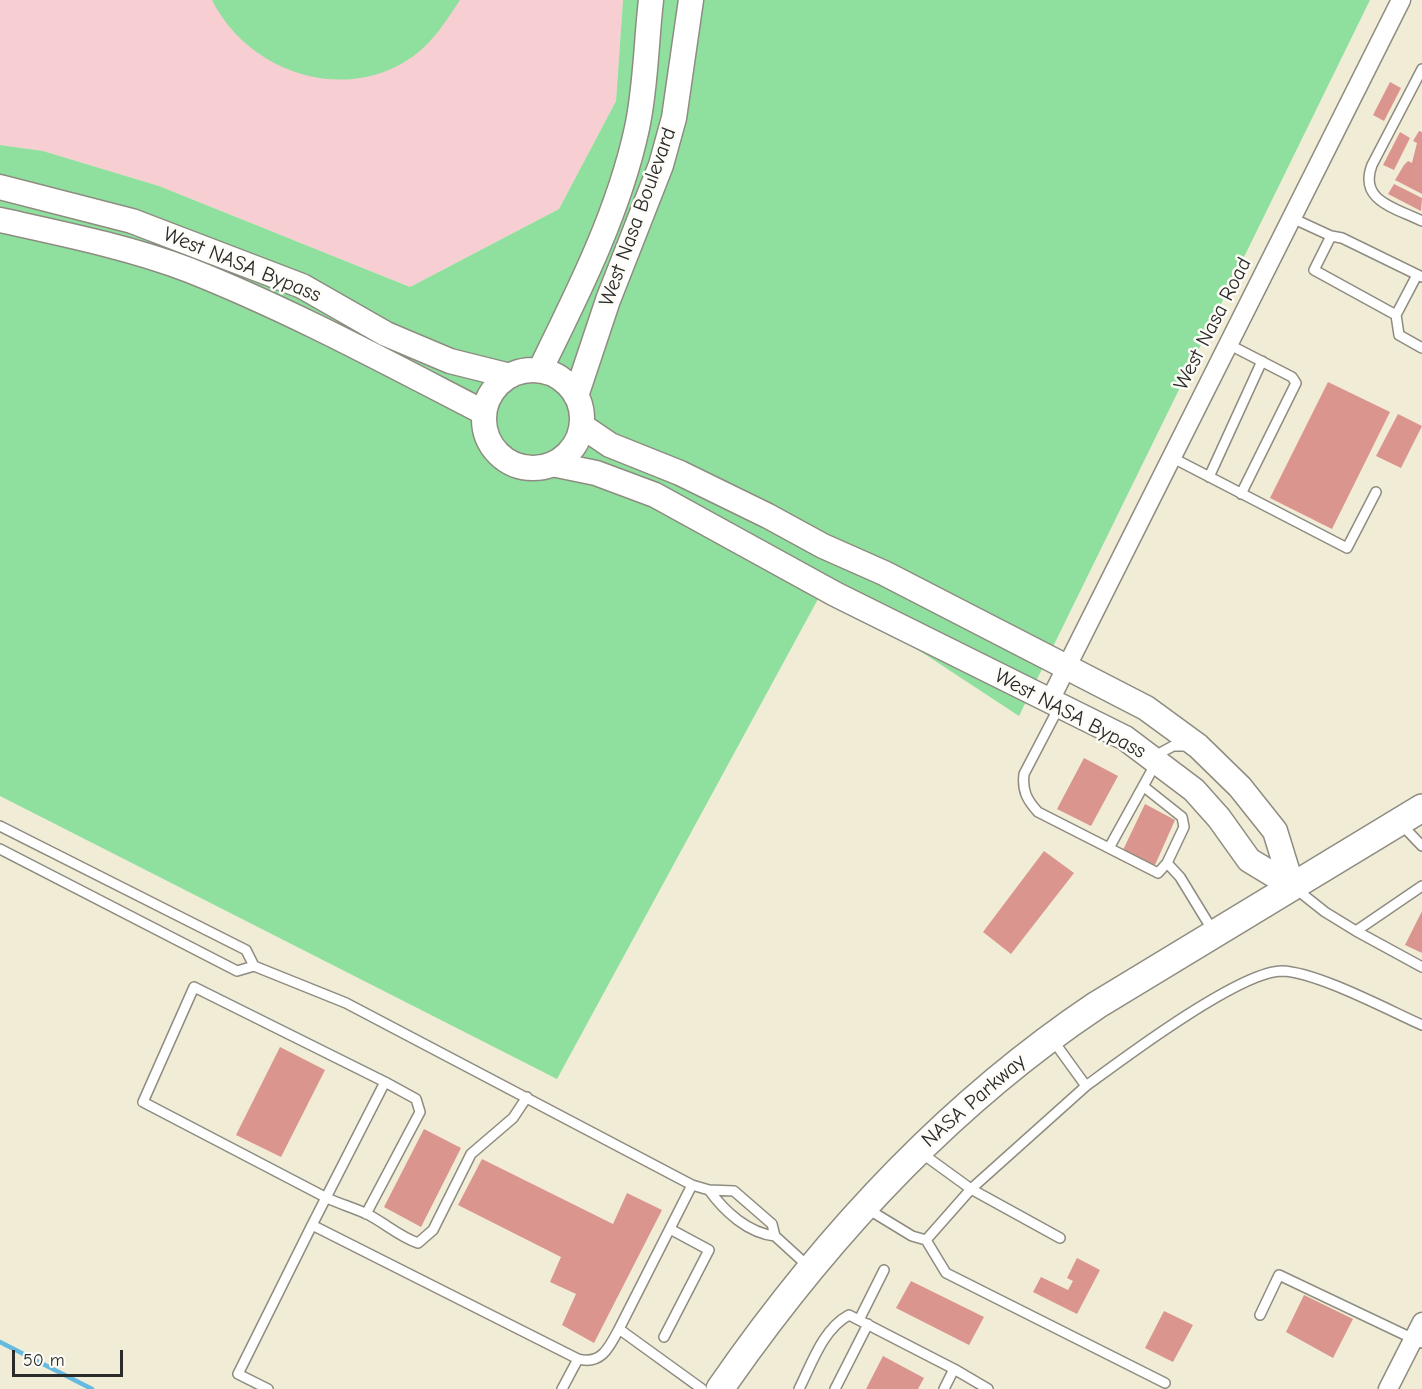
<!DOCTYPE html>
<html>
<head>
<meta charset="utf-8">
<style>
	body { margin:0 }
	#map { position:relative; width:1422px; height:1389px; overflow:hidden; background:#f1ecd6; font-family:"Comic Neue",sans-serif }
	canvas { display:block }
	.scale { position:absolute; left:12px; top:1350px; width:111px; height:27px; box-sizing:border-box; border:3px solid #2b2b2b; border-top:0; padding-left:8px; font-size:18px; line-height:21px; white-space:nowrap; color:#2b2b2b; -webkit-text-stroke:4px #fdfcf7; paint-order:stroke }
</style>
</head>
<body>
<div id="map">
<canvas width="1422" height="1389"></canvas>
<div class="scale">50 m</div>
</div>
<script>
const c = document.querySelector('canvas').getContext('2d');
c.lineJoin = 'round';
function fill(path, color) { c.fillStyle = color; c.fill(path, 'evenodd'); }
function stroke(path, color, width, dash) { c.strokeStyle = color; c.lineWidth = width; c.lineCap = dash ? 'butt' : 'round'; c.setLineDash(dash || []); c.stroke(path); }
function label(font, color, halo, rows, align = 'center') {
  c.font = font + ' "Comic Neue",sans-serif'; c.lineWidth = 5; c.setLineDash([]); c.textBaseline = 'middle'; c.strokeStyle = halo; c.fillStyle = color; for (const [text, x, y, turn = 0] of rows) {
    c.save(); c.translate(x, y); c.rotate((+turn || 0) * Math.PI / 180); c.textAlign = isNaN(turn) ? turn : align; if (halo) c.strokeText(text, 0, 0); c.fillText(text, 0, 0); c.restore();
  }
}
fill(new Path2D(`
	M0 0H623L616 101 559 209 410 287 159 186 43 151 0 145Z`), '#f7cfd2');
fill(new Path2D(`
	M212 0H460C448 18 437 36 421 50 353 108 249 75 212 0Z
	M623 0H1370L1019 716 824 588 557 1079 0 796V145L43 151 159 186 410 287 559 209 616 101Z`), '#8fe09f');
stroke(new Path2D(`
	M0 1342 92 1389`), '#64bae1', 4.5);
fill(new Path2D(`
	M1390 82 1401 88 1384 121 1373 115Z
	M1419 131 1422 132V194L1395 180 1404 165 1408 161 1412 163 1417 143 1413 141Z
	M1400 132 1410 138 1394 170 1383 165Z
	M1394 184 1422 198 1421 211 1388 194Z
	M1328 382 1390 412 1332 529 1270 498Z
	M1398 414 1422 426 1401 468 1376 456Z
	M1084 758 1118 776 1091 826 1057 809Z
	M1145 804 1175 820 1155 865 1123 850Z
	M1044 851 1074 873 1011 954 983 932Z
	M1422 911V953L1405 945Z
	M280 1047 325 1070 281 1157 236 1135Z
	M424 1129 461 1148 421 1227 384 1207Z
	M482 1159 613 1224 627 1193 662 1210 594 1343 562 1325 576 1294 550 1282 561 1257 458 1205Z
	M1077 1258 1100 1270 1077 1314 1033 1292 1041 1277 1068 1290 1073 1281 1067 1278Z
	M911 1281 984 1317 969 1345 896 1308Z
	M1304 1295 1353 1319 1333 1358 1286 1332Z
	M1164 1311 1193 1325 1173 1362 1145 1348Z
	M883 1356 924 1378 918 1389H866Z`), '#db958f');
const lane = new Path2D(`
	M1422 69 1372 165C1358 201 1396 208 1422 221
	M1292 218 1331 236 1314 270 1396 315
	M1331 236 1342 238 1422 277
	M1417 275 1396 315 1399 335 1422 348
	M1228 344 1292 377 1296 383 1241 494
	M1171 457 1347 548 1376 492
	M1209 477 1262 361
	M1059 707 1024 774C1022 791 1027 800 1038 812L1158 873 1167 863 1180 877 1213 931
	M1143 786 1182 817 1184 827 1167 863
	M1400 823 1422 846
	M0 826 246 950 254 966
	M1109 848 1162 752 1173 746H1189
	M0 849 237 971 254 966 346 1003 692 1185 619 1329
	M1422 886 1356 931 1422 967
	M1296 889 1325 912 1356 931
	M1052 1039 1086 1086C1124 1058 1240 971 1282 971 1317 972 1388 1010 1422 1025
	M527 1097 513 1118 471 1154 433 1230 418 1243C400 1237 386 1224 369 1215 355 1208 339 1204 325 1197L143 1102 194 987 385 1082 312 1225 578 1359C601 1365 609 1348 619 1329L702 1389
	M920 1152 971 1189 1060 1238
	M692 1185 709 1190 734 1191 772 1224 775 1236 809 1267
	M709 1190C725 1212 748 1233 775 1236
	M866 1208 912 1236 926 1240 946 1273 1165 1383
	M366 1214 420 1112 416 1099 385 1082
	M926 1240 971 1189 1086 1086
	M1260 1315 1279 1275 1422 1343
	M859 1320 884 1270
	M664 1337 709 1250 670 1229
	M954 1369 988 1389
	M268 1389 238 1374 312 1225
	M562 1389 578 1359
	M799 1389C812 1363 823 1329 849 1315L954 1369 944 1389
	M835 1389 868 1324`);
const street = new Path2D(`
	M1050 700 1401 0
	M1388 1389 1422 1322`);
const secondary = new Path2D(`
	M0 187 132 221 302 286 386 334 450 361 510 376
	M0 220C63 234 128 247 189 270 290 310 386 362 483 412
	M540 370C578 293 619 212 637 128 646 86 646 43 651 0
	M484 419a49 49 0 1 1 98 0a49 49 0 1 1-98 0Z
	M576 396 608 300 661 165 674 118 691 0
	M582 426 610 445 680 473 768 516 823 546 884 573 1146 708 1198 746 1240 787 1275 831 1292 886
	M552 464 596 473 655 495 835 594 1125 738 1194 790 1219 818 1249 860 1292 886`);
const primary = new Path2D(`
	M720 1389C823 1240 946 1106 1097 1005L1422 808`);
stroke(lane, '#8e8c80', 12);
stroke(street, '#8e8c80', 21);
stroke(secondary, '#8e8c80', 27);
stroke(primary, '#8e8c80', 30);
stroke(lane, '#fff', 9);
stroke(street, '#fff', 18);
stroke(secondary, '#fff', 24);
stroke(primary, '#fff', 27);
label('21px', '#2b2b2b', '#fdfcf7', [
	["West Nasa Boulevard",638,217,-70],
	["West NASA Bypass",242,265,22],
	["West Nasa Road",1213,324,-63],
	["West NASA Bypass",1070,714,28],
	["NASA Parkway",974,1101,-41]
]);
</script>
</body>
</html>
